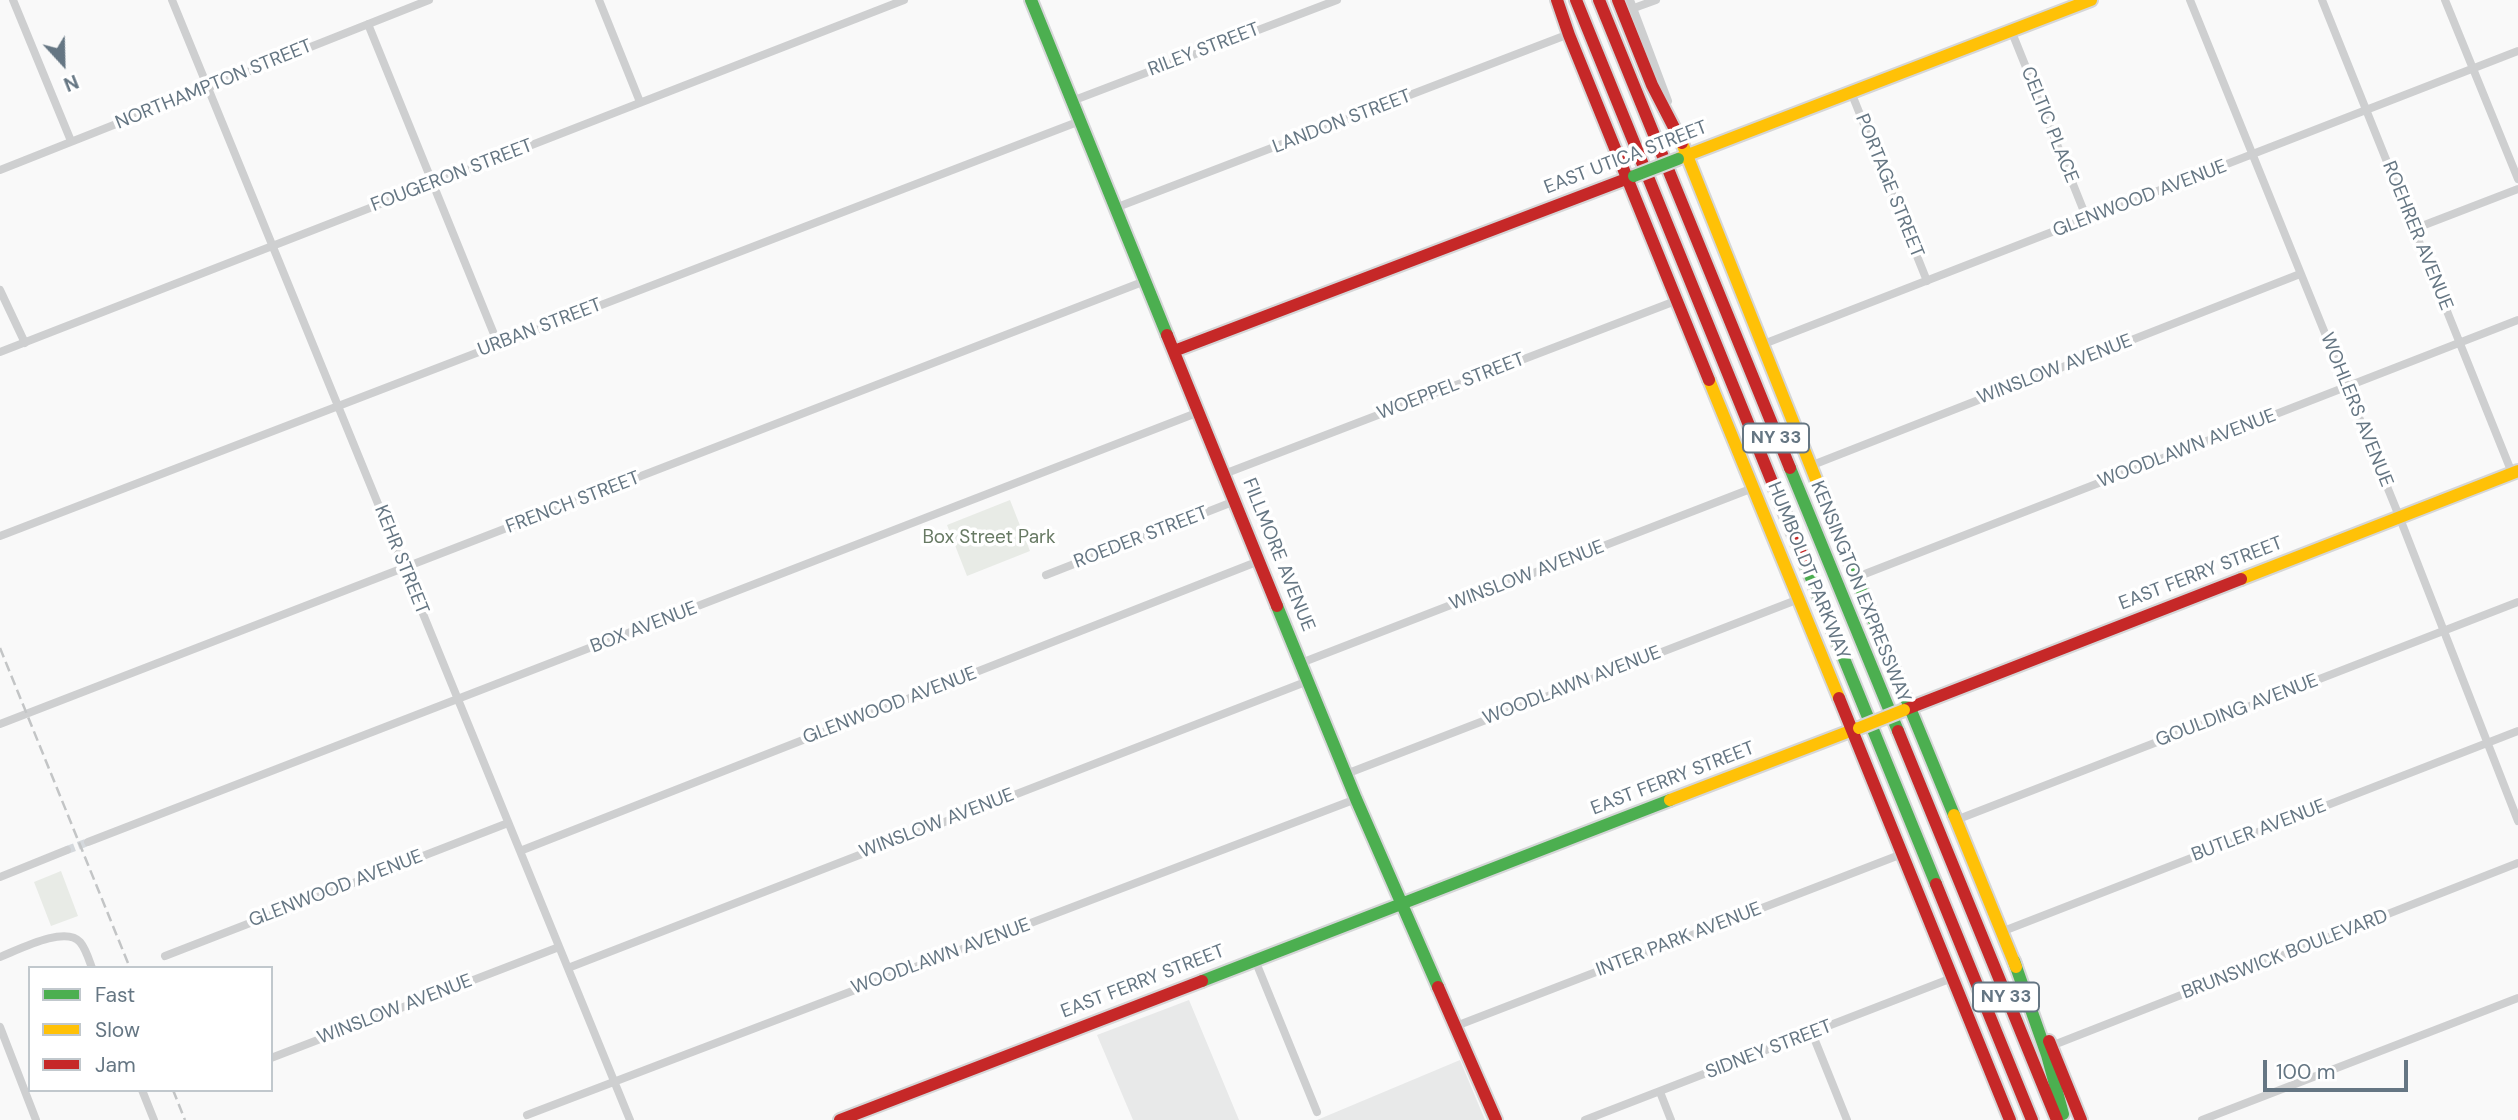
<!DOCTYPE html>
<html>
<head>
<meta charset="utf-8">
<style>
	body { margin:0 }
	#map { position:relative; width:2518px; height:1120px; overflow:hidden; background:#f9f9f9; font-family:"DM Sans",sans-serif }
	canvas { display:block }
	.legend { position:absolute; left:28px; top:966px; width:245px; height:126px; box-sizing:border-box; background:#fff; border:2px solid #c1c8cd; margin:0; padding:9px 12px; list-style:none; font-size:21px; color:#657683 }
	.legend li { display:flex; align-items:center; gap:14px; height:35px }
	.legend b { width:35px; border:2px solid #c1c8cd }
	.north { position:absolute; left:28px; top:28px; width:70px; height:70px; -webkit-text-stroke:5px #fff; paint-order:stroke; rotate:158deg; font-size:19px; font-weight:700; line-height:28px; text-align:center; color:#657683 }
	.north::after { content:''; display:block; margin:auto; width:24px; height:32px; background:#657683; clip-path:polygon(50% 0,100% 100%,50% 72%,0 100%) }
	.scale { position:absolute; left:2263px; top:1060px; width:145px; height:32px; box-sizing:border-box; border:4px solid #657683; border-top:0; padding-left:9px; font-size:21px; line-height:24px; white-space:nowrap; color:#657683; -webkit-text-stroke:5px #fff; paint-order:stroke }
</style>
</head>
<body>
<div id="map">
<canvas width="2518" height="1120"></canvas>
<ul class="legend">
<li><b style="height:9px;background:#4caf50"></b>Fast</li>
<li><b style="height:9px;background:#ffc107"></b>Slow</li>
<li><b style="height:9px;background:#c62828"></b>Jam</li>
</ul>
<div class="north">N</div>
<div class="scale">100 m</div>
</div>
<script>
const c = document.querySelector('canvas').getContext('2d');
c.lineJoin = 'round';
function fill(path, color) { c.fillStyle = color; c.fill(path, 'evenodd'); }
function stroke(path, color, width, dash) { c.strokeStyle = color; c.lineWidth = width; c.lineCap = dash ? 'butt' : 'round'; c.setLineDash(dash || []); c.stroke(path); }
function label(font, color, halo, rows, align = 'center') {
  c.font = font + ' "DM Sans",sans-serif'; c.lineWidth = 7; c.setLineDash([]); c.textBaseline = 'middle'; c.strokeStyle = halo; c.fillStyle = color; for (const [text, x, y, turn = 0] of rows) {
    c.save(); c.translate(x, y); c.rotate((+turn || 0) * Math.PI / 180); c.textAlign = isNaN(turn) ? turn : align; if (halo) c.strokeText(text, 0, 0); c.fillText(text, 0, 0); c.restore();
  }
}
fill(new Path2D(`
	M1189 1000 1239 1120H1133L1097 1035Z
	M1460 1060 1485 1120H1317Z`), '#e8e9e9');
fill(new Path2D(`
	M1010 500 1030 551 967 576 947 525Z
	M61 871 78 916 51 926 34 882Z`), '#e8ebe6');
stroke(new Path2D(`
	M67 850 88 842`), '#d4d8dc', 8, [8, 4]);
const fast = new Path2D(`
	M1031 0 1167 335
	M1790 468 1898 731
	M1821 492 1954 815
	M1805 563 1936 884
	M1277 606 1356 799 1438 987
	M2014 961 2047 1055 2063 1114
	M1202 981 1670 800`);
const slow = new Path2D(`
	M1682 143 1821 492
	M1680 158 2091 0
	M1709 380 1839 698
	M2241 579 2518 471
	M1670 800 1858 728
	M1954 815 2016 967`);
const jam = new Path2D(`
	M1557 0 1569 35
	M1576 0 1805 563
	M1599 0 1790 468
	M1618 0 1652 85 1682 143
	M1569 35 1709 380
	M1167 335 1277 606
	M1174 351 1634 176
	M1839 698 2010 1120
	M1904 710 2241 579
	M1898 731 2057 1120
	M1936 884 2032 1120
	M1438 987 1496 1120
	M2049 1041 2081 1120
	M840 1120 1202 981`);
stroke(fast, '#d5d6d7', 16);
stroke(slow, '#d5d6d7', 16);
stroke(jam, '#d5d6d7', 16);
stroke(new Path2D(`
	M13 0 71 141
	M172 0 630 1120
	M599 0 640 102
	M1630 0 1668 101
	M2190 0 2399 516 2518 821
	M2322 0 2512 473
	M2445 0 2518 179
	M1634 8 1656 0
	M368 24 498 344
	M2011 30 2087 219
	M1851 92 1927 281
	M1072 101 1337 0
	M0 170 429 0
	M1115 208 1569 34
	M2414 229 2518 189
	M0 290 25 343
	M1761 345 2518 51
	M0 352 904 0
	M1810 466 2300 274
	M1224 474 1678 300
	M0 536 1080 121
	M1046 575 1235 501
	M1857 577 2518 320
	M1301 663 1753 488
	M0 724 1145 281
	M1346 774 1799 599
	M1956 820 2518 602
	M88 842 1199 412
	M520 851 1259 561
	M0 877 67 850
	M2001 932 2518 731
	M165 956 508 823
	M0 957C18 950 65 925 80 942 86 949 89 960 92 968
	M1255 960 1317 1112
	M568 968 1308 681
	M1456 1026 1902 854
	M0 1027 36 1120
	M1812 1033 1847 1120
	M2051 1046 2518 863
	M271 1058 559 947
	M142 1090 154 1120
	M1660 1092 1671 1120
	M527 1115 1356 799
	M1585 1120 1952 978
	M2202 1120 2518 998`), '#cecfd0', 8);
stroke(fast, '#4caf50', 12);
stroke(slow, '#ffc107', 12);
stroke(jam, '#c62828', 12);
stroke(new Path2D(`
	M0 648 130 968
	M173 1090 185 1120`), '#c3c5c6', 2.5, [10, 5]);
const fastBridge = new Path2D(`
	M1634 176 1678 159`);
const slowBridge = new Path2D(`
	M1859 728 1904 710`);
stroke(fastBridge, '#d5d6d7', 16, []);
stroke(slowBridge, '#d5d6d7', 16, []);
stroke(fastBridge, '#4caf50', 12);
stroke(slowBridge, '#ffc107', 12);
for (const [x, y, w] of [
	[1776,438,66],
	[2006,997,66]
]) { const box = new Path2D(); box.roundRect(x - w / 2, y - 14.5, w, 29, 5); c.fillStyle = '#fff'; c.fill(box); stroke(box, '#657683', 2); }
label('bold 18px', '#657683', null, [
	["NY 33",1776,438],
	["NY 33",2006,997]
]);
label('19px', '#657683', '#fff', [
	["RILEY STREET",1204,50,-21],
	["NORTHAMPTON STREET",214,85,-22],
	["LANDON STREET",1342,122,-21],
	["CELTIC PLACE",2049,125,68],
	["EAST UTICA STREET",1626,158,-21],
	["FOUGERON STREET",452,176,-21],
	["PORTAGE STREET",1889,186,68],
	["GLENWOOD AVENUE",2140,199,-21],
	["ROEHRER AVENUE",2417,236,68],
	["URBAN STREET",540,328,-21],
	["WINSLOW AVENUE",2055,370,-21],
	["WOEPPEL STREET",1451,387,-21],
	["WOHLERS AVENUE",2356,410,68],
	["WOODLAWN AVENUE",2187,449,-21],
	["FRENCH STREET",573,503,-21],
	["ROEDER STREET",1141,538,-21],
	["FILLMORE AVENUE",1278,555,68],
	["KEHR STREET",401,560,68],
	["HUMBOLDT PARKWAY",1808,571,68],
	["EAST FERRY STREET",2201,574,-21],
	["WINSLOW AVENUE",1527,576,-21],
	["KENSINGTON EXPRESSWAY",1860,592,68],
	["BOX AVENUE",644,628,-21],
	["WOODLAWN AVENUE",1572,686,-21],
	["GLENWOOD AVENUE",890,706,-21],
	["GOULDING AVENUE",2237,711,-21],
	["EAST FERRY STREET",1673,779,-21],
	["WINSLOW AVENUE",937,824,-21],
	["BUTLER AVENUE",2259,831,-21],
	["GLENWOOD AVENUE",336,889,-21],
	["INTER PARK AVENUE",1679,940,-21],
	["BRUNSWICK BOULEVARD",2285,955,-21],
	["WOODLAWN AVENUE",941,957,-20],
	["EAST FERRY STREET",1143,982,-21],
	["WINSLOW AVENUE",395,1010,-21],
	["SIDNEY STREET",1769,1050,-21]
]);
label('19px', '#687a64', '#fff', [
	["Box Street Park",989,538]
]);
</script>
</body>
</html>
